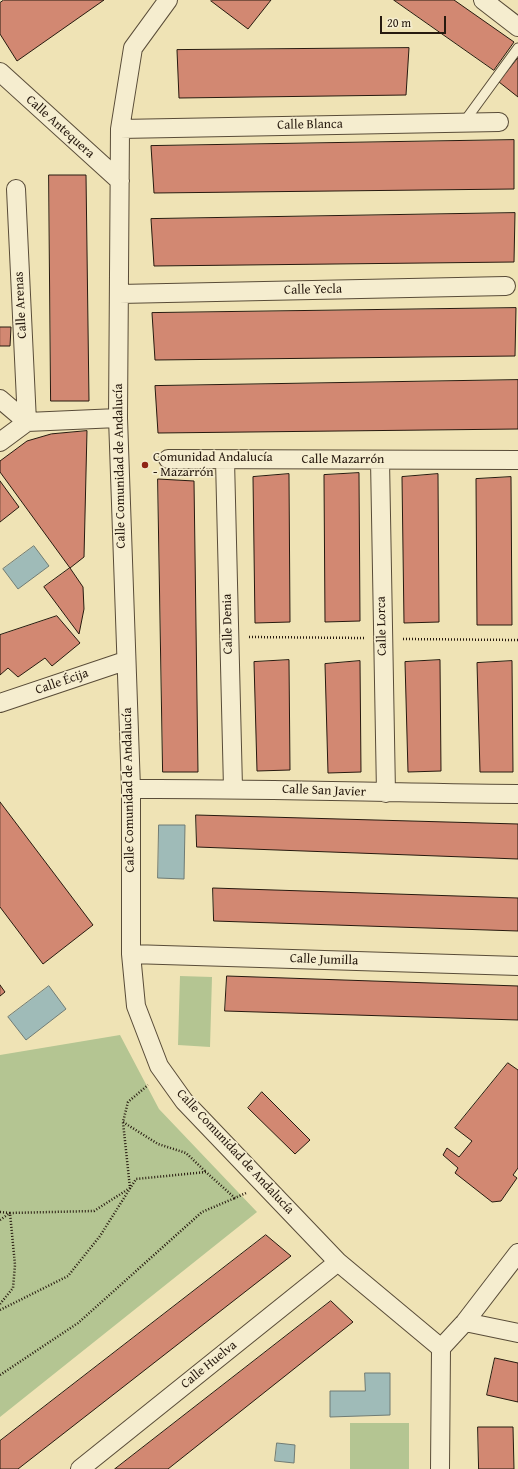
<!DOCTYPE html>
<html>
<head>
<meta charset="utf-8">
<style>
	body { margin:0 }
	#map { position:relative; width:518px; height:1469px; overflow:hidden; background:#efe3b5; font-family:"Gentium Book Plus",serif }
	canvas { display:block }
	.scale { position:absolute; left:380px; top:16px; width:66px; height:18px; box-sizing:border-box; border:2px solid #271a0f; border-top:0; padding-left:5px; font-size:12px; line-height:14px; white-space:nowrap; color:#271a0f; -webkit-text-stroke:3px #f5edcf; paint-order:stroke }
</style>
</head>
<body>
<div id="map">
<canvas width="518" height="1469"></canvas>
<div class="scale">20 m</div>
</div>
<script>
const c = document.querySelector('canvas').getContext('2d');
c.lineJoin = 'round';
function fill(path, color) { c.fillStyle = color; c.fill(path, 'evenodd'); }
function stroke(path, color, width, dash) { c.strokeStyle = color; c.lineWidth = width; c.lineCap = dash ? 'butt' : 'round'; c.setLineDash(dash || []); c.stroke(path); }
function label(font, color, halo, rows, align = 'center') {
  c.font = font + ' "Gentium Book Plus",serif'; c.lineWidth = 3.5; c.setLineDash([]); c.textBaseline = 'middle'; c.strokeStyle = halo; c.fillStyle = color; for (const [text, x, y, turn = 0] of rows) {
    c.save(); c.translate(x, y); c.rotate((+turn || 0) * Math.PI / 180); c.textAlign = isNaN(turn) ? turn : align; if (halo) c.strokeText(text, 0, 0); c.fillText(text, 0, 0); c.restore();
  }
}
fill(new Path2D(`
	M180 976 212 977 210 1047 178 1045Z
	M120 1035 159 1109 257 1212 0 1417V1055Z
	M350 1423H409V1469H350Z`), '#b4c592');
const water = new Path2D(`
	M34 546 49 566 18 589 3 569Z
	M159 825H185L184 879 158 878Z
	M49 986 66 1009 26 1040 8 1017Z
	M365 1373H390V1415L330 1417V1391H365Z
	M277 1443 295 1445 294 1463 275 1461Z`);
fill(water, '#9fbbb8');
stroke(water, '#6f7b74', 1);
const building = new Path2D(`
	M4 0H104L17 61 0 34V3Z
	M212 0H271L248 29 211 1Z
	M394 0H454L514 42 494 70Z
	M409 48 406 95 179 98 177 50Z
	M518 58V97L499 82Z
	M514 140V189L154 193 151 146Z
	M49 175H86L89 401H51Z
	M515 213 514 262 154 266 151 219Z
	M516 308 515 356 155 360 152 313Z
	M0 327H11L10 346H0Z
	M518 380V429L158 433 155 386Z
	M87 431 84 557 70 568 0 472V461L27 441 51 434Z
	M359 473 360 621 325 622 324 475Z
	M289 474 290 622 255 623 253 477Z
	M438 474 439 622 404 623 402 477Z
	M511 477 512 625H477L476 479Z
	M158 479 194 481 198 772H163Z
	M0 481 19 507 0 522Z
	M70 568 83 587 84 609 79 634 44 587Z
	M57 616 80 643 52 666 45 658 18 677 8 668 0 675V635Z
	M289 660 290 770 257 771 254 662Z
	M440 660 441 771 408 772 405 662Z
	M360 661 361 772 328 773 325 664Z
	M512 661 513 772H480L477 663Z
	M0 802 93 925 43 964 0 907Z
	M196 815 518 824V859L197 847Z
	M213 888 518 898V931L214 921Z
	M227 976 518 986V1020L225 1011Z
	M0 985 5 992 0 996Z
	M508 1063 518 1070V1168L513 1175 517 1178 501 1201 492 1202 455 1173 458 1168 443 1155 447 1148 459 1157 472 1141 455 1128Z
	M262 1092 310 1140 295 1154 248 1108Z
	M266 1235 291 1256 18 1469H0V1441Z
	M331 1301 353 1322 168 1469H115Z
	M495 1358 518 1363V1402L487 1395Z
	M478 1427H513L514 1469H479Z`);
fill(building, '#d28872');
stroke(building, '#271a0f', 1);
const lane = new Path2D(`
	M464 122 518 48`);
const street = new Path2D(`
	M168 0 133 48 120 129 118 418 131 789V954L136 1006 159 1066 184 1101 338 1262 441 1348 440 1469
	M483 0 518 27
	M0 72 120 181
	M120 129 499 122
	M119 294 506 286
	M0 399 27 422 118 418
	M0 442 27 422 16 189
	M168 459 518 460
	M225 460 233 788
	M380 460 386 793
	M0 703 125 661
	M131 789C260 788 389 793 518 794
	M131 954 518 966
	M465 1322 518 1333
	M441 1348 465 1322 518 1253
	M80 1469 338 1262`);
stroke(lane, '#594c38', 11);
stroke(street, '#594c38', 20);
stroke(new Path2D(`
	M249 637 364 638
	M403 639 518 640
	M123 1122 158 1144 186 1153 206 1172
	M0 1212 10 1213 15 1265 13 1288 0 1304
	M0 1220 10 1213 94 1211 130 1188 123 1122 128 1102 148 1085
	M0 1310 68 1276 100 1236 136 1179 206 1172 235 1198 246 1193
	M0 1375 78 1323 202 1212 235 1198`), '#271a0f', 2.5, [1, 2]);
stroke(lane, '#f5edcf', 9);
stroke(street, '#f5edcf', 18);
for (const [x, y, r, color] of [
	[145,465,4,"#8f2418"]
]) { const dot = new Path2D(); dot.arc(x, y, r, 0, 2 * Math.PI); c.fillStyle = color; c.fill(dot); stroke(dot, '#f5edcf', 1.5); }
label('13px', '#271a0f', '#f5edcf', [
	["Calle Blanca",310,125,-1],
	["Calle Antequera",60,127,42],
	["Calle Yecla",313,290,-1],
	["Calle Arenas",21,305,-93],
	["Calle Mazarrón",343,460],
	["Calle Comunidad de Andalucía",120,466,-91],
	["Calle Denia",228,624,-91],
	["Calle Lorca",382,626,-91],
	["Calle Écija",62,682,-19],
	["Calle Comunidad de Andalucía",129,790,-91],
	["Calle San Javier",324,791,2],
	["Calle Jumilla",324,960,2],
	["Calle Comunidad de Andalucía",235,1152,47],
	["Calle Huelva",209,1365,-39]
]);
label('13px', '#271a0f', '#f5edcf', [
	["Comunidad Andalucía",153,458],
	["- Mazarrón",153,473]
], 'left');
</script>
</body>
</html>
